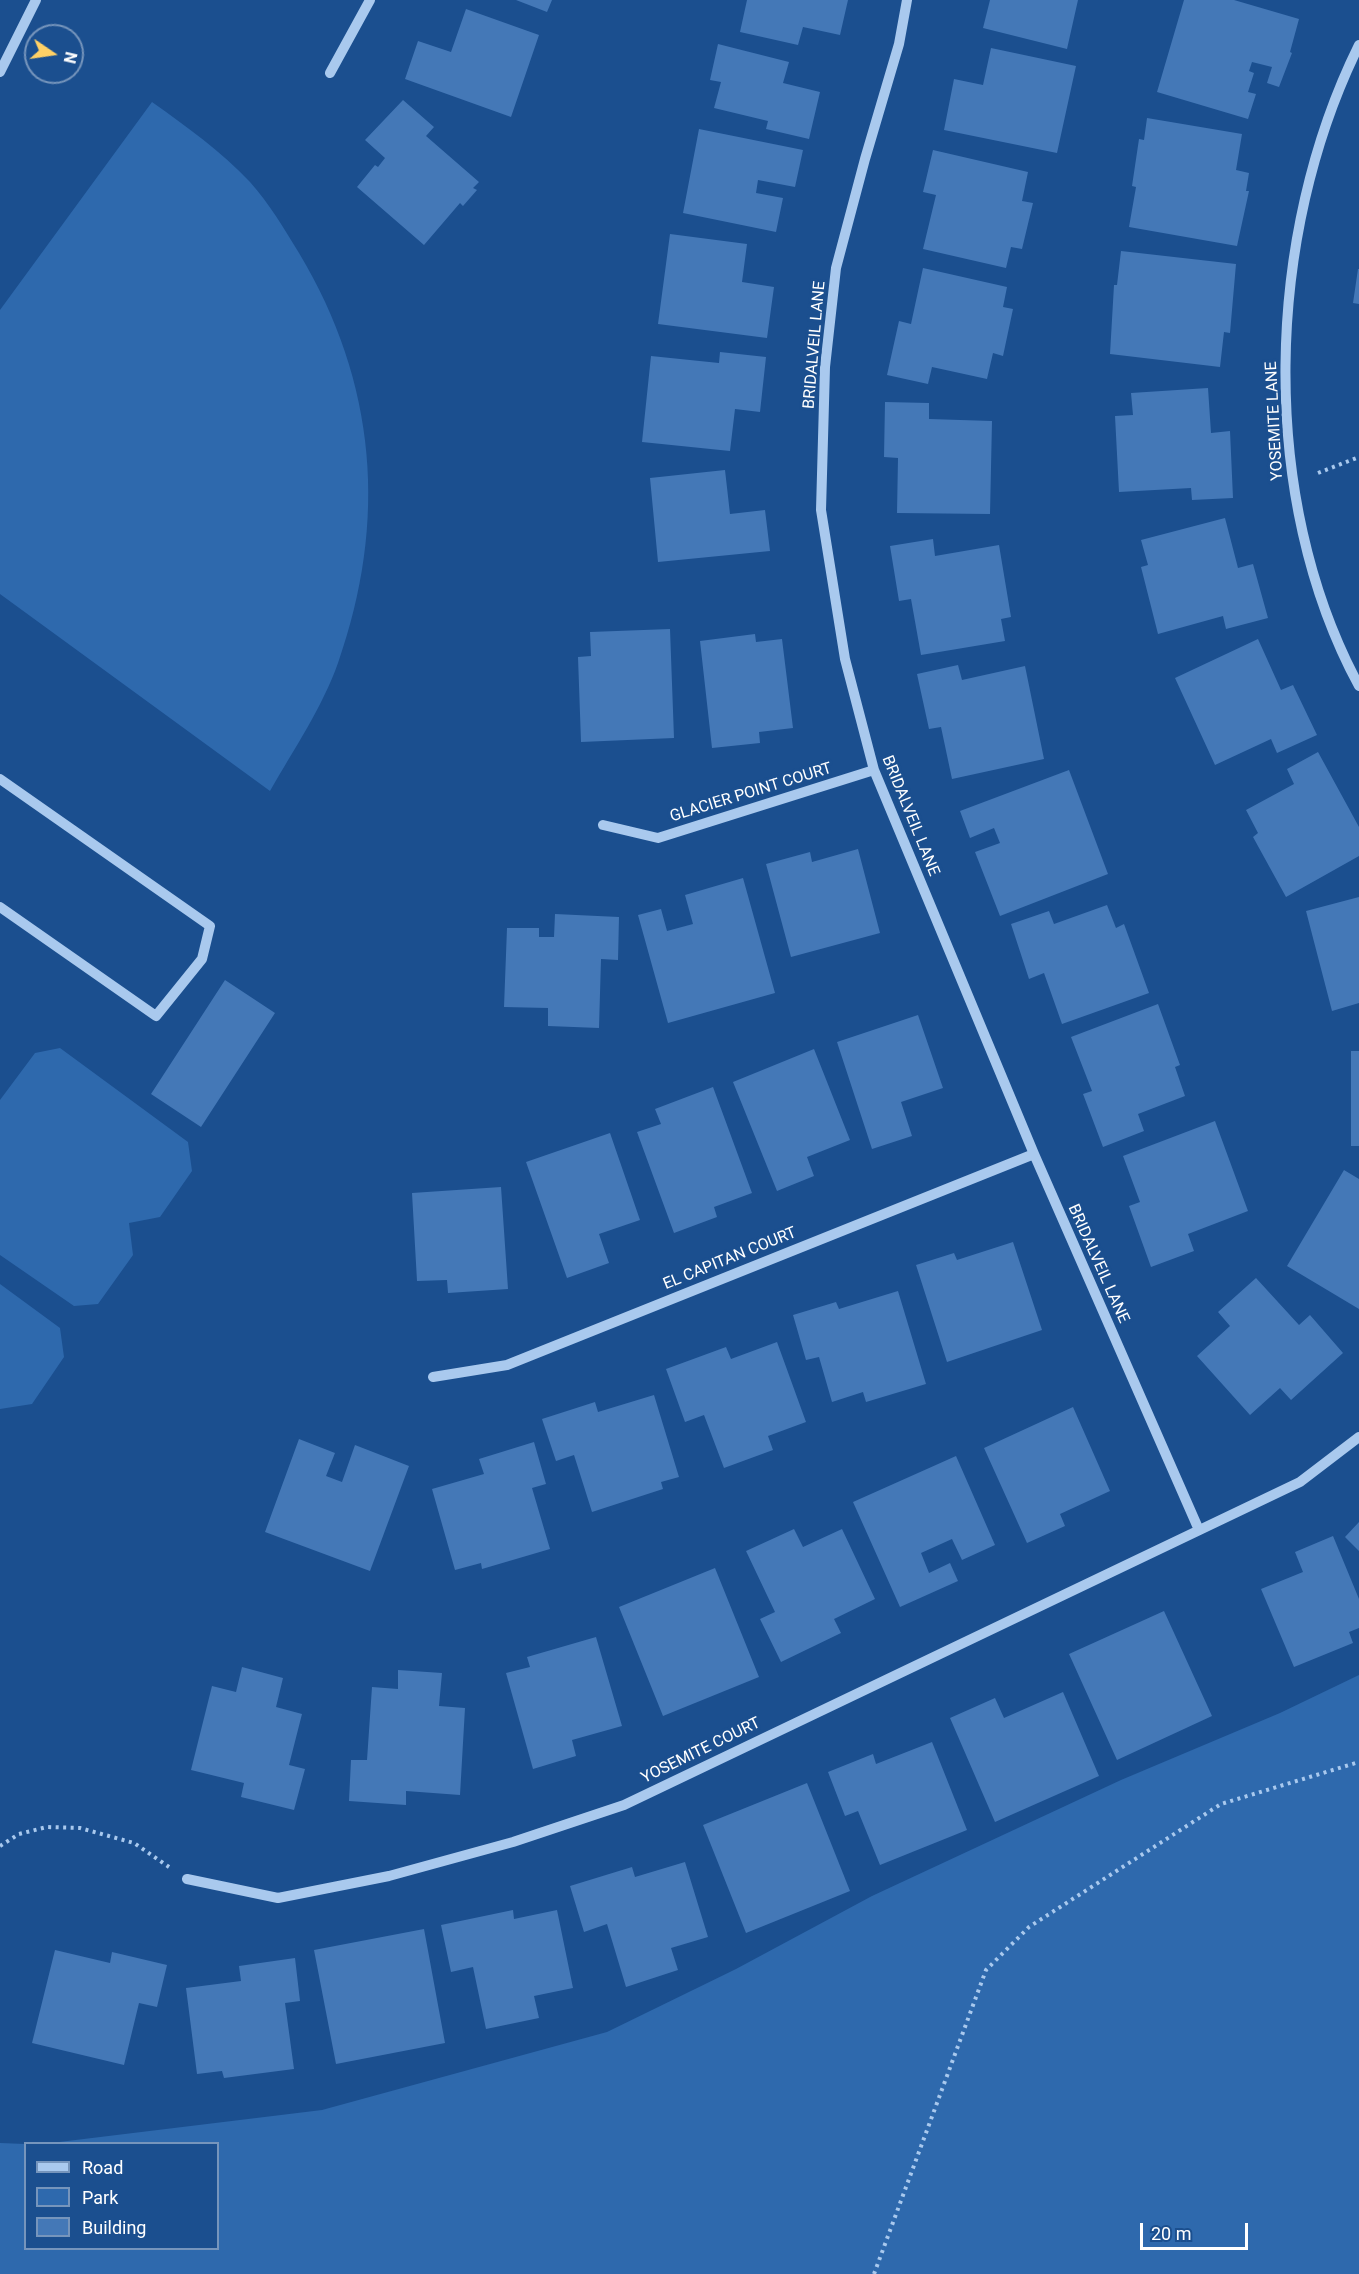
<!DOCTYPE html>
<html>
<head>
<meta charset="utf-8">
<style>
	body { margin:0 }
	#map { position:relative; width:1359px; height:2274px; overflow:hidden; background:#1b4f8f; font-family:Roboto,sans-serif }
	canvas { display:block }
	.legend { position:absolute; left:24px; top:2142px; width:195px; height:108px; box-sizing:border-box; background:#1b4f8f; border:2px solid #7695bc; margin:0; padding:8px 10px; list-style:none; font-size:18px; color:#fff }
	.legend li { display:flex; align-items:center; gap:12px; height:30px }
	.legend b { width:30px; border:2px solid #7695bc }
	.north { position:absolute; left:24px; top:24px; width:60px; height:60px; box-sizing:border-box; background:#1b4f8f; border:2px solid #7695bc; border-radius:50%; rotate:103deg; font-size:16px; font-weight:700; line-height:24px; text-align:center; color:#fff }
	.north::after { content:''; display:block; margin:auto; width:21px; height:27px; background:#ffd166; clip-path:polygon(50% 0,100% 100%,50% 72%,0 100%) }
	.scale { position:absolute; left:1140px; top:2223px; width:108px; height:27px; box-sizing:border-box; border:3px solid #fff; border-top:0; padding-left:8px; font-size:18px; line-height:21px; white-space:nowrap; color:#fff; -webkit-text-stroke:4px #1b4f8f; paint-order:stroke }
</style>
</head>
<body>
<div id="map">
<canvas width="1359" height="2274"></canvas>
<ul class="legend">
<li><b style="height:8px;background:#a9c9ee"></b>Road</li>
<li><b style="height:16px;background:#2e69ad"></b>Park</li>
<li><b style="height:16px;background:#4478b7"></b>Building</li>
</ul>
<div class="north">N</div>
<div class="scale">20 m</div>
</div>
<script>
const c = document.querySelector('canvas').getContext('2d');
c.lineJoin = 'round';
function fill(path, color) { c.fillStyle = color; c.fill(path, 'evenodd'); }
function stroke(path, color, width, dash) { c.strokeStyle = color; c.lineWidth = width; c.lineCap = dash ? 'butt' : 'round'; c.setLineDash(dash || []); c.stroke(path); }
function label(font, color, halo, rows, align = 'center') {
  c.font = font + ' Roboto,sans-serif'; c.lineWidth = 6; c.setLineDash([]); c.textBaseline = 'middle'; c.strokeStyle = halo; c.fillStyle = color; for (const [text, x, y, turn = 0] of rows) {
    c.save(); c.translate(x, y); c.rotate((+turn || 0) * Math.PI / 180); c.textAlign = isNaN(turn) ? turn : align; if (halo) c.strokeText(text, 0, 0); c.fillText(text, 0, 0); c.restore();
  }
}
fill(new Path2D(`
	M152 102C187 127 221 151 250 182 269 203 285 230 299 253 377 383 388 521 338 663 322 708 294 749 270 791L0 594V310Z
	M60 1048 188 1142 192 1171 160 1217 129 1223 133 1255 98 1304 74 1306 0 1255V1100L35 1053Z
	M0 1284 60 1328 64 1357 32 1404 0 1409Z
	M1359 1675V2274H0V2143L25 2144 26 2248H218V2144L51 2143 322 2110 607 2032 736 1969 872 1896 1121 1780 1280 1713Z`), '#2e69ad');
fill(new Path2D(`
	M516 0H552L547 12Z
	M747 0H848L840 35 803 27 798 45 740 32Z
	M990 0H1078L1067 49 983 28Z
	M1184 0H1234L1299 19 1290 52 1292 53 1279 87 1267 83 1272 67 1252 62 1249 71 1254 73 1248 92 1256 94 1248 119 1157 92Z
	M466 9 539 35 511 117 405 79 418 41 451 52Z
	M718 44 789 62 783 83 820 92 809 139 766 129 768 121 714 108 721 82 710 80Z
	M991 48 1076 66 1057 153 944 130 954 79 983 85Z
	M403 100 434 127 426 136 479 182 473 188 477 190 463 206 460 203 424 245 357 187 375 165 378 167 385 158 365 140Z
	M1147 118 1242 134 1236 170 1249 173 1246 191H1249L1237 246 1129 227 1136 187 1132 186 1139 139 1144 140Z
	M699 129 803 150 795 187 758 180 756 193 783 198 776 232 683 213Z
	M933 150 1028 172 1022 201 1033 203 1022 249 1011 247 1006 268 923 249 936 195 923 192Z
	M670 234 747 244 742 282 774 287 767 338 658 324Z
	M1121 251 1236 264 1230 333 1224 332 1220 367 1110 354 1114 285H1117Z
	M923 268 1007 287 1003 307 1013 309 1003 356 993 353 987 379 932 367 928 384 887 375 899 321 911 324Z
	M1358 269H1359V304L1353 303Z
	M720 352 766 357 760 412 735 409 730 451 642 442 651 356 719 363Z
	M1208 388 1211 433 1230 431 1233 498 1192 500 1191 488 1119 492 1115 416 1133 415 1131 393Z
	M885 402 929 403V419L992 421 990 514 897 513 898 458 884 457Z
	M725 470 730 514 765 510 770 551 658 562 650 478Z
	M1225 518 1238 568 1253 564 1268 618 1226 629 1223 616 1158 634 1141 567 1148 565 1141 540Z
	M933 539 935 556 999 545 1011 617 1001 619 1005 641 921 655 911 599 899 601 890 546Z
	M670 629 674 738 581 742 578 657 591 656 590 632Z
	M755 634 756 642 782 639 793 728 759 732 760 743 712 748 700 641Z
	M1258 639 1281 690 1293 685 1317 735 1277 753 1271 739 1215 765 1175 678Z
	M958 665 962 680 1025 666 1044 759 952 779 941 727 929 729 917 674Z
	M1318 752 1359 827V856L1286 897 1253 837 1258 833 1246 810 1294 784 1287 769Z
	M1069 770 1108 874 1000 916 975 852 1000 843 994 828 970 838 960 811Z
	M858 849 880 933 791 957 766 864 810 852 812 862Z
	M743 878 775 993 668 1023 638 915 661 909 667 931 693 924 685 895Z
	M1359 897V1003L1332 1011 1306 911Z
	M1107 905 1116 928 1124 924 1149 993 1062 1024 1044 973 1029 979 1011 924 1049 911 1054 924Z
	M555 914 619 917 618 960 601 959 599 1028 548 1026V1008L504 1007 507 928H539V937H554Z
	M225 980 275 1013 201 1127 151 1094Z
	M1158 1004 1180 1065 1175 1067 1185 1096 1138 1114 1144 1131 1103 1147 1083 1094 1092 1091 1071 1037Z
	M918 1015 943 1088 901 1102 912 1136 872 1149 837 1042Z
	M814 1049 850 1140 807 1157 814 1176 777 1191 733 1082Z
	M1351 1051H1359V1146H1351Z
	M713 1087 752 1193 714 1207 717 1217 674 1233 637 1132 661 1124 655 1109Z
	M1215 1121 1248 1211 1188 1234 1194 1251 1151 1267 1129 1206 1140 1202 1123 1156Z
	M610 1133 640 1220 599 1234 609 1263 567 1278 526 1162Z
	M1344 1170 1359 1179V1309L1287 1266Z
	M501 1187 508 1289 448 1293 447 1280 417 1281 412 1193Z
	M1013 1242 1042 1330 947 1362 916 1265 954 1253 957 1260Z
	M1256 1278 1299 1325 1310 1315 1343 1353 1291 1400 1280 1388 1250 1415 1197 1356 1230 1326 1218 1312Z
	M898 1291 926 1384 866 1402 863 1392 832 1402 819 1357 806 1360 793 1315 836 1302 839 1309Z
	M777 1342 806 1422 768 1436 773 1450 724 1468 704 1415 685 1422 666 1369 726 1347 731 1359Z
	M654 1395 679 1477 661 1482 663 1489 592 1512 574 1455 556 1461 542 1419 595 1402 598 1412Z
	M1073 1407 1110 1491 1060 1514 1065 1526 1027 1543 984 1448Z
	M299 1439 335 1453 326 1476 342 1482 355 1445 409 1466 370 1571 265 1532Z
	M534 1442 546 1484 532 1488 550 1549 482 1569 481 1563 455 1570 432 1489 484 1474 479 1459Z
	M956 1456 995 1545 962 1560 952 1539 921 1553 929 1573 950 1563 958 1581 900 1607 853 1502Z
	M1359 1522V1551L1345 1537Z
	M794 1529 803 1547 842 1529 875 1599 834 1619 841 1633 781 1662 760 1619 775 1612 746 1551Z
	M1333 1536 1359 1599V1628L1349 1632 1353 1643 1294 1667 1261 1589 1303 1572 1295 1552Z
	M715 1568 759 1677 663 1716 619 1607Z
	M1164 1611 1212 1716 1117 1760 1069 1654Z
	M596 1637 622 1726 572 1740 576 1756 533 1769 506 1673 530 1667 527 1657Z
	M242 1667 283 1678 276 1707 302 1714 289 1765 305 1769 294 1810 241 1797 244 1783 191 1770 212 1686 236 1692Z
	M398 1670 442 1673 439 1706 465 1708 460 1795 406 1791V1805L349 1801 351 1760H367L372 1687 398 1689Z
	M1063 1692 1099 1776 995 1822 950 1718 995 1698 1004 1718Z
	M932 1742 967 1830 880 1865 858 1811 845 1816 828 1772 873 1754 876 1764Z
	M807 1783 850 1891 746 1933 703 1825Z
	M685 1862 708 1937 671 1948 678 1970 626 1987 607 1924 584 1932 570 1886 632 1867 635 1877Z
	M513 1910 514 1919 557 1910 573 1988 534 1996 539 2018 486 2029 473 1967 451 1972 441 1925Z
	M424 1929 445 2043 336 2064 314 1950Z
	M55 1950 110 1963 112 1952 167 1965 157 2007 139 2003 124 2065 32 2043Z
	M295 1958 300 2001 285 2003 294 2069 224 2078 222 2071 197 2074 186 1988 241 1981 239 1966Z`), '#4478b7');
stroke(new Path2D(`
	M1318 473 1359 457
	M0 1846 19 1834 47 1827 80 1828 134 1843 169 1867
	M874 2274 986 1970 1029 1927 1221 1804 1359 1762`), '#a9c9ee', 4, [3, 4.5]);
stroke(new Path2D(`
	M907 0 899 44 865 159 836 268 825 367 821 510 845 659 874 770 1034 1154 1199 1530
	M1359 45C1265 235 1257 497 1359 686
	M0 72 36 0
	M330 73 370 0
	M0 779 210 926 202 959 156 1016 0 907
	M603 825 658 838 874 770
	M433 1377 507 1365 1034 1154
	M187 1879 278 1898 389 1876 513 1842 624 1805 1300 1482 1359 1437`), '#a9c9ee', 10);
label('16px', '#fff', '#1b4f8f', [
	["BRIDALVEIL LANE",815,345,-85],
	["YOSEMITE LANE",1275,421,-93],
	["GLACIER POINT COURT",751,793,-17],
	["BRIDALVEIL LANE",910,816,68],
	["EL CAPITAN COURT",730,1259,-22],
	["BRIDALVEIL LANE",1098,1264,66],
	["YOSEMITE COURT",701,1751,-26]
]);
</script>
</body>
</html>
